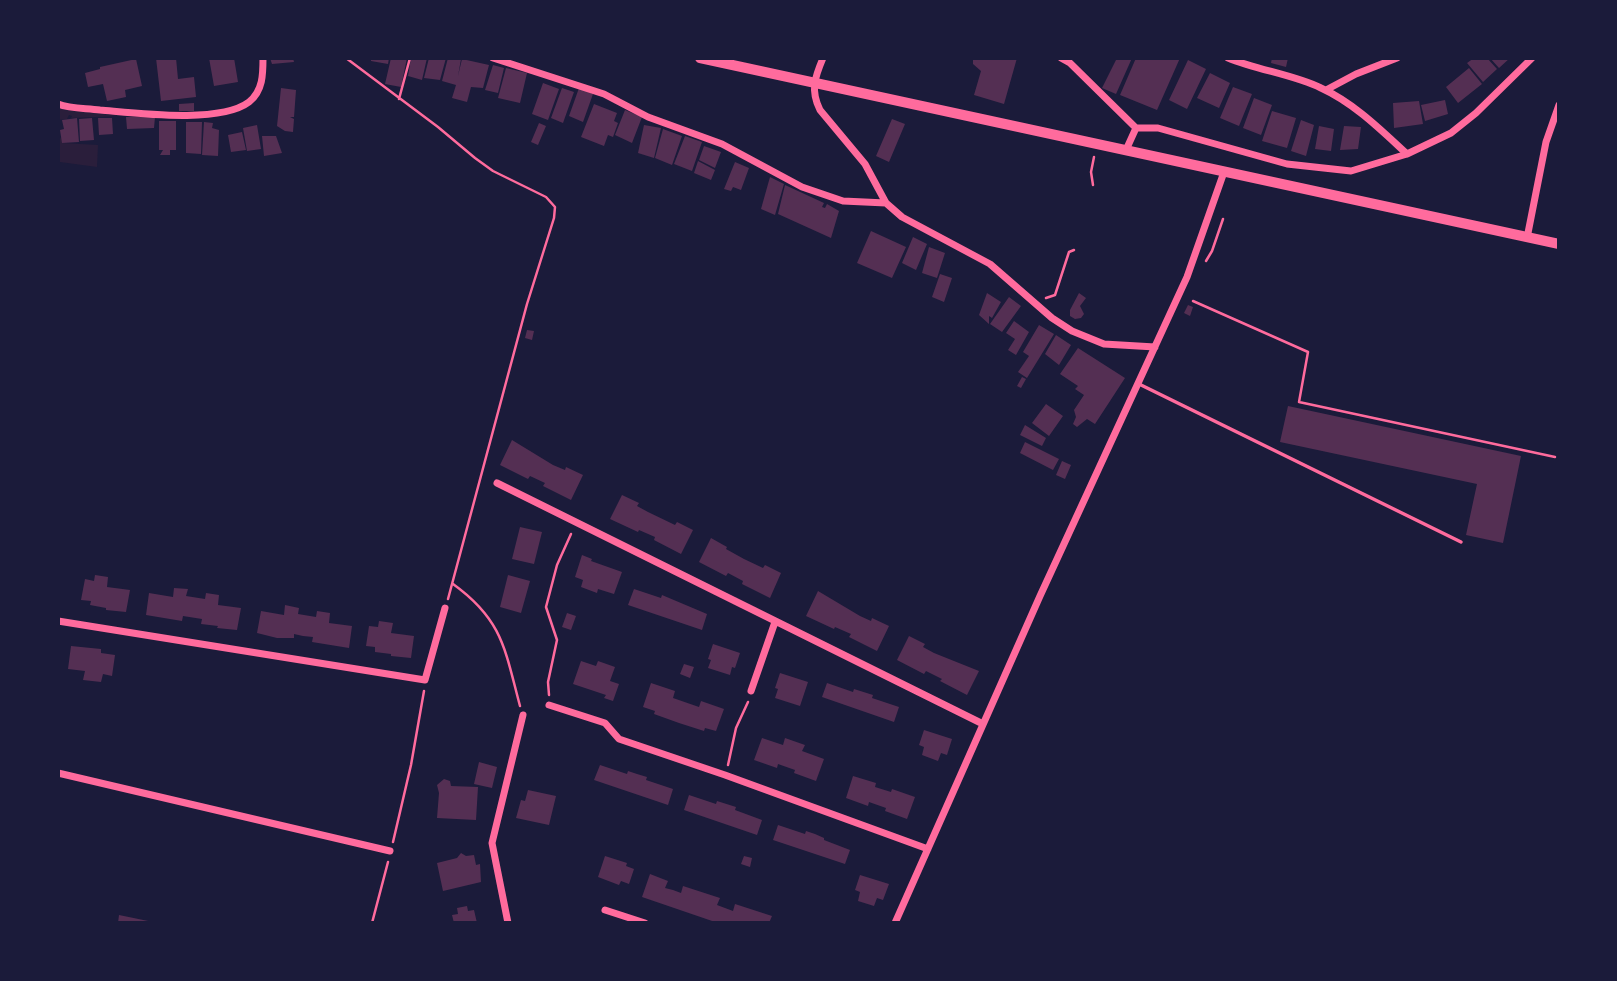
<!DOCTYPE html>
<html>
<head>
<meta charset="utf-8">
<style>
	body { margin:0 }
	#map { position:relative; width:1617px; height:981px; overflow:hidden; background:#1b1b3a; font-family:Bitter,serif }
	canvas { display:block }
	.frame { position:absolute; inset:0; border:60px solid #1b1b3a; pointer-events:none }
</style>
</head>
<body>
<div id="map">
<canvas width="1617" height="981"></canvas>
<div class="frame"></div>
</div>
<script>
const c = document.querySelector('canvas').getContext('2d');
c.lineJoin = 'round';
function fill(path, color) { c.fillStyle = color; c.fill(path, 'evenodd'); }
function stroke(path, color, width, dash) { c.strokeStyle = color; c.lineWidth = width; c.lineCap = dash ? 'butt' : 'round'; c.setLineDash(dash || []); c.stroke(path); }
fill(new Path2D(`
	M58 107 64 110 121 116 71 118 72 116 69 115 67 119 58 120Z
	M58 125 60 139 62 136 63 143 98 145 97 167 60 162Z`), '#2a1e3b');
fill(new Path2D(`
	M156 58H176L178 79 194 77 196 97 161 101Z
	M209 58H234L238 82 214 86Z
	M270 58H293L294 62 272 64Z
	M371 58H389L388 64 371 61Z
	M391 58H407L401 87 385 84Z
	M411 58H427L422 80 408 76Z
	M429 58H446L440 80 424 78Z
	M448 58 461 59 458 76 462 59 489 65 483 88 471 87 467 102 452 98 456 85 442 81Z
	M973 58H1017L1004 104 974 95 981 71 973 64Z
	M1117 58H1132L1116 94 1102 88Z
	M1136 58H1180L1157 110 1120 95Z
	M1272 58H1288L1286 67 1271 63Z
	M1474 58H1487L1497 69 1483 82 1467 63Z
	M1490 58H1510L1499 68Z
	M136 59 142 86 125 90 126 97 107 101 103 84 88 87 85 73 100 69V67Z
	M1188 60 1206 69 1187 109 1169 100Z
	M493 65 504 68 498 93 485 90Z
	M506 68 527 73 520 103 498 98Z
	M1469 68 1482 84 1458 103 1446 87Z
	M1210 73 1230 83 1219 108 1197 98Z
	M543 83 559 89 548 120 532 114Z
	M1233 87 1252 94 1239 126 1220 118Z
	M281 88 296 90 294 117H290L294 119 293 132 285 131 277 126Z
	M562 88 574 92 563 123 551 118Z
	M579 88 593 94 583 122 569 116Z
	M1254 98 1272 105 1261 135 1243 128Z
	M1445 100 1448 114 1425 121 1421 105Z
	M1419 101 1423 124 1394 128 1393 103Z
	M194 103V111H179V104Z
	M594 104 617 113 614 121 618 123 613 137 608 135 604 146 581 137Z
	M625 110 642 117 632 143 615 135Z
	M1272 111 1296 118 1287 148 1262 141Z
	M126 117H155L154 128 127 129Z
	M77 118 79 142 62 143 60 130 64 129 62 120Z
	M92 118 94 140 80 141 79 119Z
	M98 118H112L113 134 99 135Z
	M892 119 905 124 889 162 876 156Z
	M1301 120 1314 125 1306 156 1291 151Z
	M159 121H176V150H170V155H160L163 150H159Z
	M186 122H202L201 154 186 153Z
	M204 122 213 123 212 128 219 130 218 156 202 155Z
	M539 123 546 126 538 145 531 142Z
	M257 125 261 149 247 151 243 128Z
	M644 125 661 128 654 158 638 153Z
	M1319 126 1334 129 1331 151 1315 149Z
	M1344 126 1361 127 1358 149 1340 150Z
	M663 129 682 136 672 165 655 158Z
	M242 132 246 150 231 152 228 135Z
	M262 136H276L282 153 264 156Z
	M685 136 702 142 692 171 674 164Z
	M704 146 721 152 715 168 699 160Z
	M698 161 715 170 711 180 694 173Z
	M735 162 749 168 741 190 733 187 731 191 724 189Z
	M770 177 784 184 775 215 761 209Z
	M785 185 824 203 822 207 825 208 827 204 839 211 831 238 778 214Z
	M871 231 906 247 892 278 857 263Z
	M913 237 927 244 916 270 902 263Z
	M929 247 945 253 937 278 922 273Z
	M940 274 952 278 944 302 932 297Z
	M987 293 1001 302 992 318 989 316V324L979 315Z
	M1079 293 1086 298 1080 306 1084 314 1081 318 1075 319 1070 316V310Z
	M1009 297 1021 306 1002 332 990 324Z
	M1188 305 1193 307 1190 316 1184 313Z
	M1014 321 1029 332 1016 355 1008 350 1015 339 1006 333Z
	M1039 325 1054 334 1027 378 1018 372 1029 356 1023 352Z
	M527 330 534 331 532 340 525 338Z
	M1056 335 1071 345 1059 365 1045 354Z
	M1078 348 1125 378 1095 424 1087 419 1077 427 1073 424 1076 417 1074 410 1084 395 1075 389 1078 386 1060 374Z
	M1022 377 1026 379 1021 388 1017 386Z
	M1046 404 1063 416 1049 436 1032 423Z
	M1288 406 1521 456 1503 543 1466 535 1477 484 1280 442Z
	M1025 425 1046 438 1042 446 1020 435Z
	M512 440 553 465 565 470 566 467 583 475 571 500 543 486 545 483 530 476 528 479 500 465Z
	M1025 442 1059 459 1053 470 1020 453Z
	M1062 461 1071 465 1065 479 1056 475Z
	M622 495 639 503 637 506 648 512 675 525 677 522 693 530 681 554 654 540 655 537 639 530 638 532 610 519Z
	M520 527 542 532 534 564 512 559Z
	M711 538 727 547 726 549 744 559 763 568 765 565 781 573 770 598 742 584 743 581 728 573 726 576 699 562Z
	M582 555 592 559 591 561 622 572 614 594 598 589 597 593 581 587 583 580 575 577Z
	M95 575 108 577 107 587 130 590 126 612 106 610V608L90 605 91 601 81 600 85 579 94 581Z
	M508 575 530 581 521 613 500 607Z
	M174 588 188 589 186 596 205 599 206 593 219 595 218 605 241 608 237 630 217 628 218 626 201 624 202 619 183 616 182 621 146 615 149 593 173 597Z
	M634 589 661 598 662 595 707 614 702 630 628 605Z
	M818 591 860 616 871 621 872 618 889 626 877 651 849 637 851 634 835 627 834 629 806 616Z
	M285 605 299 608 298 614 316 617 317 611 330 613 329 623 352 626 349 648 312 642 313 637 303 636 294 634V638H277L257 633 261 611 284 615Z
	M567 613 576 616 571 630 562 627Z
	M379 621 393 623 391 633 414 636 411 658 391 656V654L375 652V647L366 646 369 626 378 627Z
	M909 636 925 644 923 647 934 653 979 671 967 695 940 681 942 679 926 671 924 674 897 660Z
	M713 644 740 653 735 668 732 667 730 675 708 668 711 660 708 659Z
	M71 646 101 649V653L115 655 112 676 103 674 101 682 83 680 85 671 68 669Z
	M581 661 596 666 598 661 615 667 610 681 619 684 613 701 604 698 606 695 573 684Z
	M684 664 694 667 690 678 680 674Z
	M780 673 808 682 800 706 775 698 778 689 775 688Z
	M651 683 675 691 673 698 699 707 701 701 724 709 716 731 705 728 704 731 679 723 654 714 655 711 643 707Z
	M827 683 853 692 854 689 873 695 872 698 899 707 894 722 822 697Z
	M924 730 952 739 947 755 941 753 938 761 922 755 924 747 919 745Z
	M762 738 783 745 785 738 805 745 802 751 824 759 816 781 794 773 795 770 778 764 777 768 754 760Z
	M479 762 497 767 492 788 474 784Z
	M600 765 627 774 628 771 637 774 647 777 646 780 673 789 668 805 594 780Z
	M853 776 876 783 875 787 891 792 892 789 915 797 907 819 885 811 886 808 869 802 868 806 846 798Z
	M444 779 450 781 451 786 478 787 476 820 437 818 439 793 437 785Z
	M528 790 556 796 549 825 516 818 521 800 525 801Z
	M689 795 716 804 717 801 736 807 735 810 762 820 757 835 684 810Z
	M778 825 805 834 806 831 815 834 824 838V840L850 850 845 864 773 840Z
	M461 853 466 856 474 855 476 865 480 864 481 882 443 891 437 863 457 858Z
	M605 856 627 863 626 866 634 869 629 884 621 881 619 885 598 877Z
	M744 856 752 858 750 867 741 864Z
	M650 874 668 881 665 888 673 890 681 893 683 886 720 898 717 905 733 911 735 904 772 916 769 923H718L642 897Z
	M860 875 889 884 883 900 877 898 874 906 858 901 860 892 855 890Z
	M467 906 468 911 474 910 477 923H454L452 915 458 914 457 908Z
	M119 915 153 922V923H118Z`), '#542f53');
stroke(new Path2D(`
	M346 58 438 127 475 158 493 171 546 197 555 207 554 218 527 304 448 599
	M399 99 410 58
	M1093 185 1091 172 1094 157
	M1206 261 1212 251 1223 219
	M1046 298 1055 295 1069 252 1074 250
	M1193 301 1308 352 1299 402 1555 457
	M453 584C503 620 505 650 520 706
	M549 695 548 682 557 640 546 607 557 565 571 534
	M728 765 736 728 748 702
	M393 842 411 765 424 691
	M372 923 388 862`), '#ff6b9d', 2.5);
stroke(new Path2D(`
	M1139 384 1461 542`), '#ff6b9d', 3.5);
stroke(new Path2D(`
	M493 58 604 94 648 117 722 144 802 187 843 201 886 203
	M823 58C815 77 810 90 820 110L865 164 886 203 902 217 990 264 1052 318 1072 331 1104 344 1155 347
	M1061 58 1070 63 1136 128
	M1228 58C1257 70 1295 75 1321 88 1354 103 1381 130 1407 154
	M1326 90 1356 74 1397 58
	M58 104C71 109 86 108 100 110 136 113 220 124 249 102 263 91 263 74 263 58
	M1136 128H1158L1287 164 1351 171 1407 154 1451 133 1476 113 1532 58
	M1126 150 1136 128
	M1527 238 1546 142 1559 105
	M497 483 983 724
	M58 621 425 680 445 608
	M751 691 775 622
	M549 705 605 723 619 739 725 775 928 849
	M58 773 390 851
	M605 910 645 923
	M508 923 492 843 523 715
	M895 923 1040 596 1187 277 1224 172`), '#ff6b9d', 7);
stroke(new Path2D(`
	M700 58 1559 244`), '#ff6b9d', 10);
</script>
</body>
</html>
